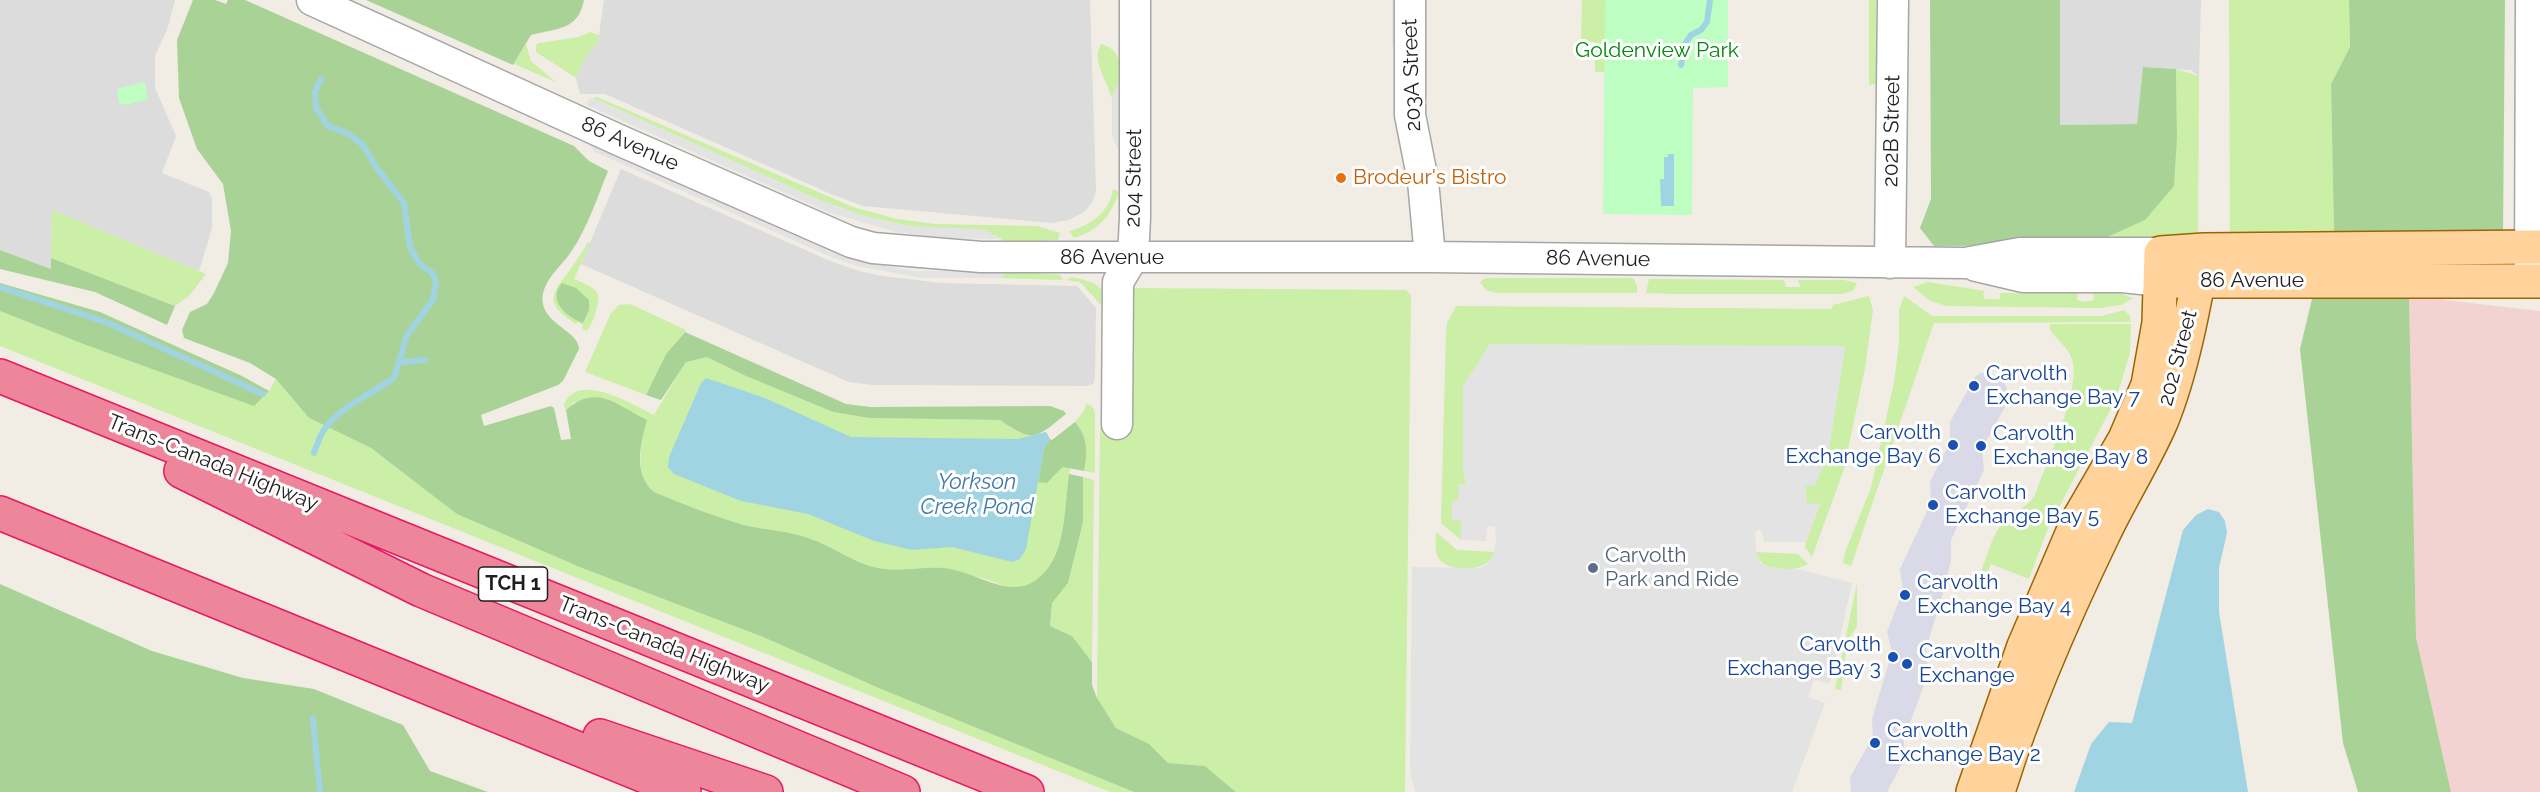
<!DOCTYPE html>
<html>
<head>
<meta charset="utf-8">
<style>
	body { margin:0 }
	canvas { display:block; background:#f1ece4 }
</style>
</head>
<body>
<canvas width="2540" height="792"></canvas>
<script>
const c = document.querySelector('canvas').getContext('2d');
c.lineJoin = 'round';
function fill(path, color) { c.fillStyle = color; c.fill(path, 'evenodd'); }
function stroke(path, color, width, dash) { c.strokeStyle = color; c.lineWidth = width; c.lineCap = dash ? 'butt' : 'round'; c.setLineDash(dash || []); c.stroke(path); }
function label(font, color, halo, rows, align = 'center') {
  c.font = font + ' Raleway,sans-serif'; c.lineWidth = 6; c.setLineDash([]); c.textBaseline = 'middle'; c.strokeStyle = halo; c.fillStyle = color; for (const [text, x, y, turn = 0] of rows) {
    c.save(); c.translate(x, y); c.rotate((+turn || 0) * Math.PI / 180); c.textAlign = isNaN(turn) ? turn : align; if (halo) c.strokeText(text, 0, 0); c.fillText(text, 0, 0); c.restore();
  }
}
fill(new Path2D(`
	M0 0H175L167 30 155 56V88L176 136 162 173 209 192 212 198V228L199 271 52 210 51 269 0 250Z
	M604 0H1090L1096 191 1092 203 1083 213 1068 220 1052 223 863 206 831 194 605 94H580L576 78 587 55 598 42Z
	M2060 0H2201L2199 76 2191 70 2144 67 2137 124 2060 125Z
	M621 169 828 260 859 271 882 276 941 283 1077 286 1096 308 1095 379 1093 384 1087 386 873 385 849 382 581 264Z`), '#dddcdc');
fill(new Path2D(`
	M2409 296 2540 311V792H2451L2416 637Z`), '#f3d3d2');
fill(new Path2D(`
	M1582 0H1615L1617 72H1595V42L1581 41Z
	M1869 0H1876V52L1884 83 1869 85Z
	M2229 0H2349L2350 47 2331 84 2334 233 2230 234Z
	M590 32 599 35 598 42 587 55 576 78 536 52V45L539 43 579 37Z
	M526 44 531 61 556 82 514 64Z
	M1101 44C1119 48 1125 68 1118 84 1116 90 1113 92 1112 98 1107 81 1091 61 1101 44Z
	M2176 69 2199 76 2198 240 2090 245 2145 220 2177 137Z
	M597 97 853 207 897 219 935 224 1037 226 1060 233 1058 240 1006 242 994 235 909 226 864 216 817 199 593 98Z
	M1113 189 1119 192C1110 217 1099 230 1074 238L1069 231C1090 226 1110 212 1113 189Z
	M52 210 199 271 206 274 189 296 175 306 51 258Z
	M588 242 590 243 574 279C594 288 604 289 595 314 593 320 591 327 586 331L582 328 583 325 578 322 576 324C547 305 548 297 569 271 576 262 582 252 588 242Z
	M1007 271 1060 275 1063 280 995 278 1001 277Z
	M1071 277C1100 283 1104 285 1108 314H1102V306L1080 282 1067 280Z
	M1486 278H1633L1637 286V293H1497L1486 290 1480 282Z
	M1649 279 1784 280 1786 287H1801L1798 280H1844L1857 283 1854 290 1843 294H1673L1646 293Z
	M1928 282 1985 291 1983 294 1985 299H2000V293H2078L2077 300 2084 302 2094 300 2093 293H2119L2133 298 2121 305 2099 308 1947 306 1930 301 1913 287Z
	M1130 288 1406 290 1411 295 1405 792H1236L1205 766 1168 763 1148 744 1116 728 1097 699 1100 427H1106Z
	M1869 296 1873 310 1865 368 1844 469 1812 557 1805 547 1806 542 1820 504H1807L1805 485 1828 455 1845 346 1463 467 1466 484 1458 501H1453L1452 520H1461V540L1441 523 1446 332 1447 323 1456 306 1832 309 1833 305Z
	M1904 296 1932 316H2102L2124 310 2130 316 2131 322 1934 323 1851 566 1843 563 1845 552 1871 488 1877 461 1894 382 1899 343V310Z
	M630 304 686 330 666 354 646 395 585 372 611 313 619 305Z
	M0 311 86 345 254 405 269 391 276 379 309 418 371 448 458 514 582 568 763 637 881 689 1134 792H1110L0 346Z
	M2050 324H2131L2130 353 2116 399 2048 528 2029 579 1991 564 1984 582 1978 581C1984 565 1993 530 2006 519 2016 510 2027 508 2035 495 2046 464 2082 388 2072 359 2067 346 2057 340 2050 330Z
	M708 356 746 376 833 412 869 418 1000 420C1018 433 1023 438 1046 432L1050 439 1044 449 1052 479 1063 467 1070 468C1065 505 1067 564 1030 584 1011 594 1000 582 982 578 949 570 912 575 878 568 854 564 834 547 811 539 790 531 766 530 744 525 713 516 683 504 654 492 635 475 641 455 643 432L574 402 566 410 564 405C577 370 633 405 654 415L686 361Z
	M1086 404 1092 406 1095 412V473L1084 471C1088 452 1088 437 1075 422L1084 411Z
	M1083 477 1094 480 1092 662 1072 636 1050 626 1052 603 1068 583 1083 522Z
	M1436 532 1457 550 1495 552C1488 573 1450 573 1439 559 1434 552 1436 540 1436 532Z
	M1756 552 1798 554 1808 564C1792 573 1760 573 1756 552Z
	M1857 583V626L1847 642 1841 690 1835 689Z`), '#cbefa6');
fill(new Path2D(`
	M193 0H215L226 4 228 0H245L574 146 589 161 608 171C597 198 588 227 571 252 561 267 539 283 543 304 547 325 579 332 579 349L563 381 558 385 481 415 484 426 551 406 554 408 561 440 571 439 566 410C597 383 616 405 647 420 640 445 633 474 654 492 683 504 713 516 744 525 766 530 790 531 811 539 834 547 853 563 878 568 901 573 927 565 950 569 974 573 1007 595 1029 584 1067 566 1064 510 1069 474L1083 477V522L1068 583 1052 603 1050 626 1072 636 1092 662V685L1097 698 1116 728 1149 744 1168 763 1205 766 1236 792H1134L881 689 763 637 582 568 457 514 371 448 309 418 276 379 250 363 184 338 182 330 190 312 207 304 214 293 228 263 231 231 223 184 197 149 179 98 177 40Z
	M366 0H584C578 31 557 28 531 35L513 65Z
	M1930 0H2060V125L2137 124 2143 67 2176 69 2177 137 2174 186 2145 220 2090 245 1934 246 1920 228 1931 199Z
	M2349 0H2505L2503 232 2334 233 2331 84 2350 47Z
	M0 250 51 269V258L175 306 167 325 95 292 0 269Z
	M0 283 100 312 242 376 269 391 254 406 86 345 0 311Z
	M562 283 576 288 589 300V310L583 323C566 317 547 300 562 283Z
	M2313 295 2409 296 2416 637 2451 792H2358L2343 743 2300 349Z
	M685 332 846 404 871 407 1050 406 1064 411 1066 414C1036 438 1034 444 1000 420L869 418 833 412 746 376 707 357 686 362 661 400 646 395 666 354Z
	M1075 422C1088 437 1088 452 1084 471L1063 467 1047 483 1038 482 1044 449 1050 439 1052 440Z
	M0 584 152 651 243 678 314 689 403 725 430 771 488 792H0Z`), '#a9d396');
fill(new Path2D(`
	M1605 0H1728V87L1693 88 1692 215 1603 214Z
	M145 82 148 99 126 105 119 103 117 92 119 88Z`), '#befec3');
fill(new Path2D(`
	M1392 0H1400V65L1392 44Z
	M1120 78 1121 155 1112 136V98Z
	M593 98 817 199 864 216 909 226 979 229 988 231 998 239 945 238 896 232 828 212 587 105 589 99Z
	M586 141 843 254 876 264 914 271H1007L1003 276 995 278H922L857 266 831 257 595 152Z
	M1490 344 1845 346 1828 455 1815 485 1805 486 1807 504 1820 503 1806 542H1764L1762 531 1758 529 1755 533 1757 557 1760 563 1767 567 1801 570 1852 583 1830 683 1814 680 1808 697 1825 703 1792 792H1415L1410 771 1412 567 1480 568 1487 564 1493 556 1496 541 1495 526H1487L1486 541 1461 540V520H1452V501L1458 500 1459 484H1466L1463 467V386Z`), '#e3e3e3');
fill(new Path2D(`
	M1981 373H1990L2001 378 2007 388V403L1982 449 1984 470 1951 540V560L1945 586 1926 649 1928 674 1904 739V760L1887 792H1851L1850 777 1873 737 1872 719 1892 652 1887 632 1903 590 1900 569 1931 503 1930 482 1950 442V422L1975 377Z`), '#d9d9e7');
fill(new Path2D(`
	M1668 154H1674V206H1661L1660 179H1664V157H1668Z
	M706 378 765 398 851 437 1018 439 1046 432 1050 439 1044 449 1026 549 1020 559 1012 562 952 547 912 550 874 541 808 514 741 501 674 474 668 467 669 457 701 383Z
	M2208 509 2219 512 2225 521 2227 533 2219 568V612L2248 792H2074L2091 744 2109 722 2132 723 2183 530 2196 515Z`), '#a1d4e2');
stroke(new Path2D(`
	M1681 65 1685 44 1691 35 1701 30 1707 22 1710 0
	M0 287 106 322 263 394
	M400 362 425 360
	M314 453C317 445 320 434 326 427 344 405 371 394 394 378L407 335 433 300 436 282 433 274 418 262 410 247 404 203 376 167 363 145 349 134 328 126 316 108 315 92 321 79
	M313 719 320 792`), '#a1d4e2', 6);
const minor = new Path2D(`
	M312 0 621 141 851 242 873 248 981 257H1430L1965 263 2020 253H2161
	M1410 0V115L1423 181 1430 257
	M1890 263 1893 0
	M1976 266 2023 277H2122L2161 281
	M2530 281 2531 0
	M1117 424 1118 282 1133 257 1135 218V0`);
const major = new Path2D(`
	M2178 281H2540
	M1973 792 2024 646 2078 520 2125 439 2148 385 2159 323 2161 253 2204 250 2540 247
	M1998 792C2025 704 2063 618 2103 535 2121 497 2144 461 2161 422 2182 371 2194 305 2204 250`);
const highway = new Path2D(`
	M0 376 1027 792
	M181 471 421 590 903 792
	M0 513 684 792
	M600 736 766 792`);
stroke(minor, '#a6a6a6', 33);
stroke(major, '#9a6500', 36);
stroke(highway, '#e91762', 36);
stroke(minor, '#fff', 30);
stroke(major, '#ffd39b', 33);
stroke(highway, '#ee869b', 33);
for (const [x, y, r, color] of [
	[1341,178,6,"#e8710a"],
	[1974,386,6,"#1a4fb4"],
	[1953,445,6,"#1a4fb4"],
	[1981,446,6,"#1a4fb4"],
	[1933,505,6,"#1a4fb4"],
	[1593,568,6,"#5c6f8a"],
	[1905,595,6,"#1a4fb4"],
	[1893,657,6,"#1a4fb4"],
	[1907,664,6,"#1a4fb4"],
	[1875,743,6,"#1a4fb4"]
]) { const dot = new Path2D(); dot.arc(x, y, r, 0, 2 * Math.PI); c.fillStyle = color; c.fill(dot); stroke(dot, '#fff', 2); }
for (const [x, y, w] of [
	[513,584,69]
]) { const box = new Path2D(); box.roundRect(x - w / 2, y - 17, w, 34, 4.5); c.fillStyle = '#fff'; c.fill(box); stroke(box, '#1f1f1f', 1.5); }
label('bold 20px', '#1f1f1f', null, [
	["TCH 1",513,584]
]);
label('21px', '#03870c', '#fff', [
	["Goldenview Park",1657,51]
]);
label('21px', '#1f1f1f', '#fff', [
	["203A Street",1412,75,-92],
	["202B Street",1892,131,-89],
	["86 Avenue",630,144,24],
	["204 Street",1134,178,-89],
	["86 Avenue",1112,258],
	["86 Avenue",1598,259,1],
	["86 Avenue",2252,281],
	["202 Street",2178,358,-75],
	["Trans-Canada Highway",213,463,22],
	["Trans-Canada Highway",664,645,22]
]);
label('21px', '#c56008', '#fff', [
	["Brodeur's Bistro",1353,178]
], 'left');
label('21px', '#164399', '#fff', [
	["Carvolth",1986,374],
	["Exchange Bay 7",1986,398],
	["Carvolth",1941,433,"right"],
	["Exchange Bay 6",1941,457,"right"],
	["Carvolth",1993,434],
	["Exchange Bay 8",1993,458],
	["Carvolth",1945,493],
	["Exchange Bay 5",1945,517],
	["Carvolth",1917,583],
	["Exchange Bay 4",1917,607],
	["Carvolth",1881,645,"right"],
	["Exchange Bay 3",1881,669,"right"],
	["Carvolth",1919,652],
	["Exchange",1919,676],
	["Carvolth",1887,731],
	["Exchange Bay 2",1887,755]
], 'left');
label('21px', '#4e5e75', '#fff', [
	["Carvolth",1605,556],
	["Park and Ride",1605,580]
], 'left');
label('italic 22px', '#4079af', '#fff', [
	["Yorkson",977,482],
	["Creek Pond",977,507]
]);
</script>
</body>
</html>
